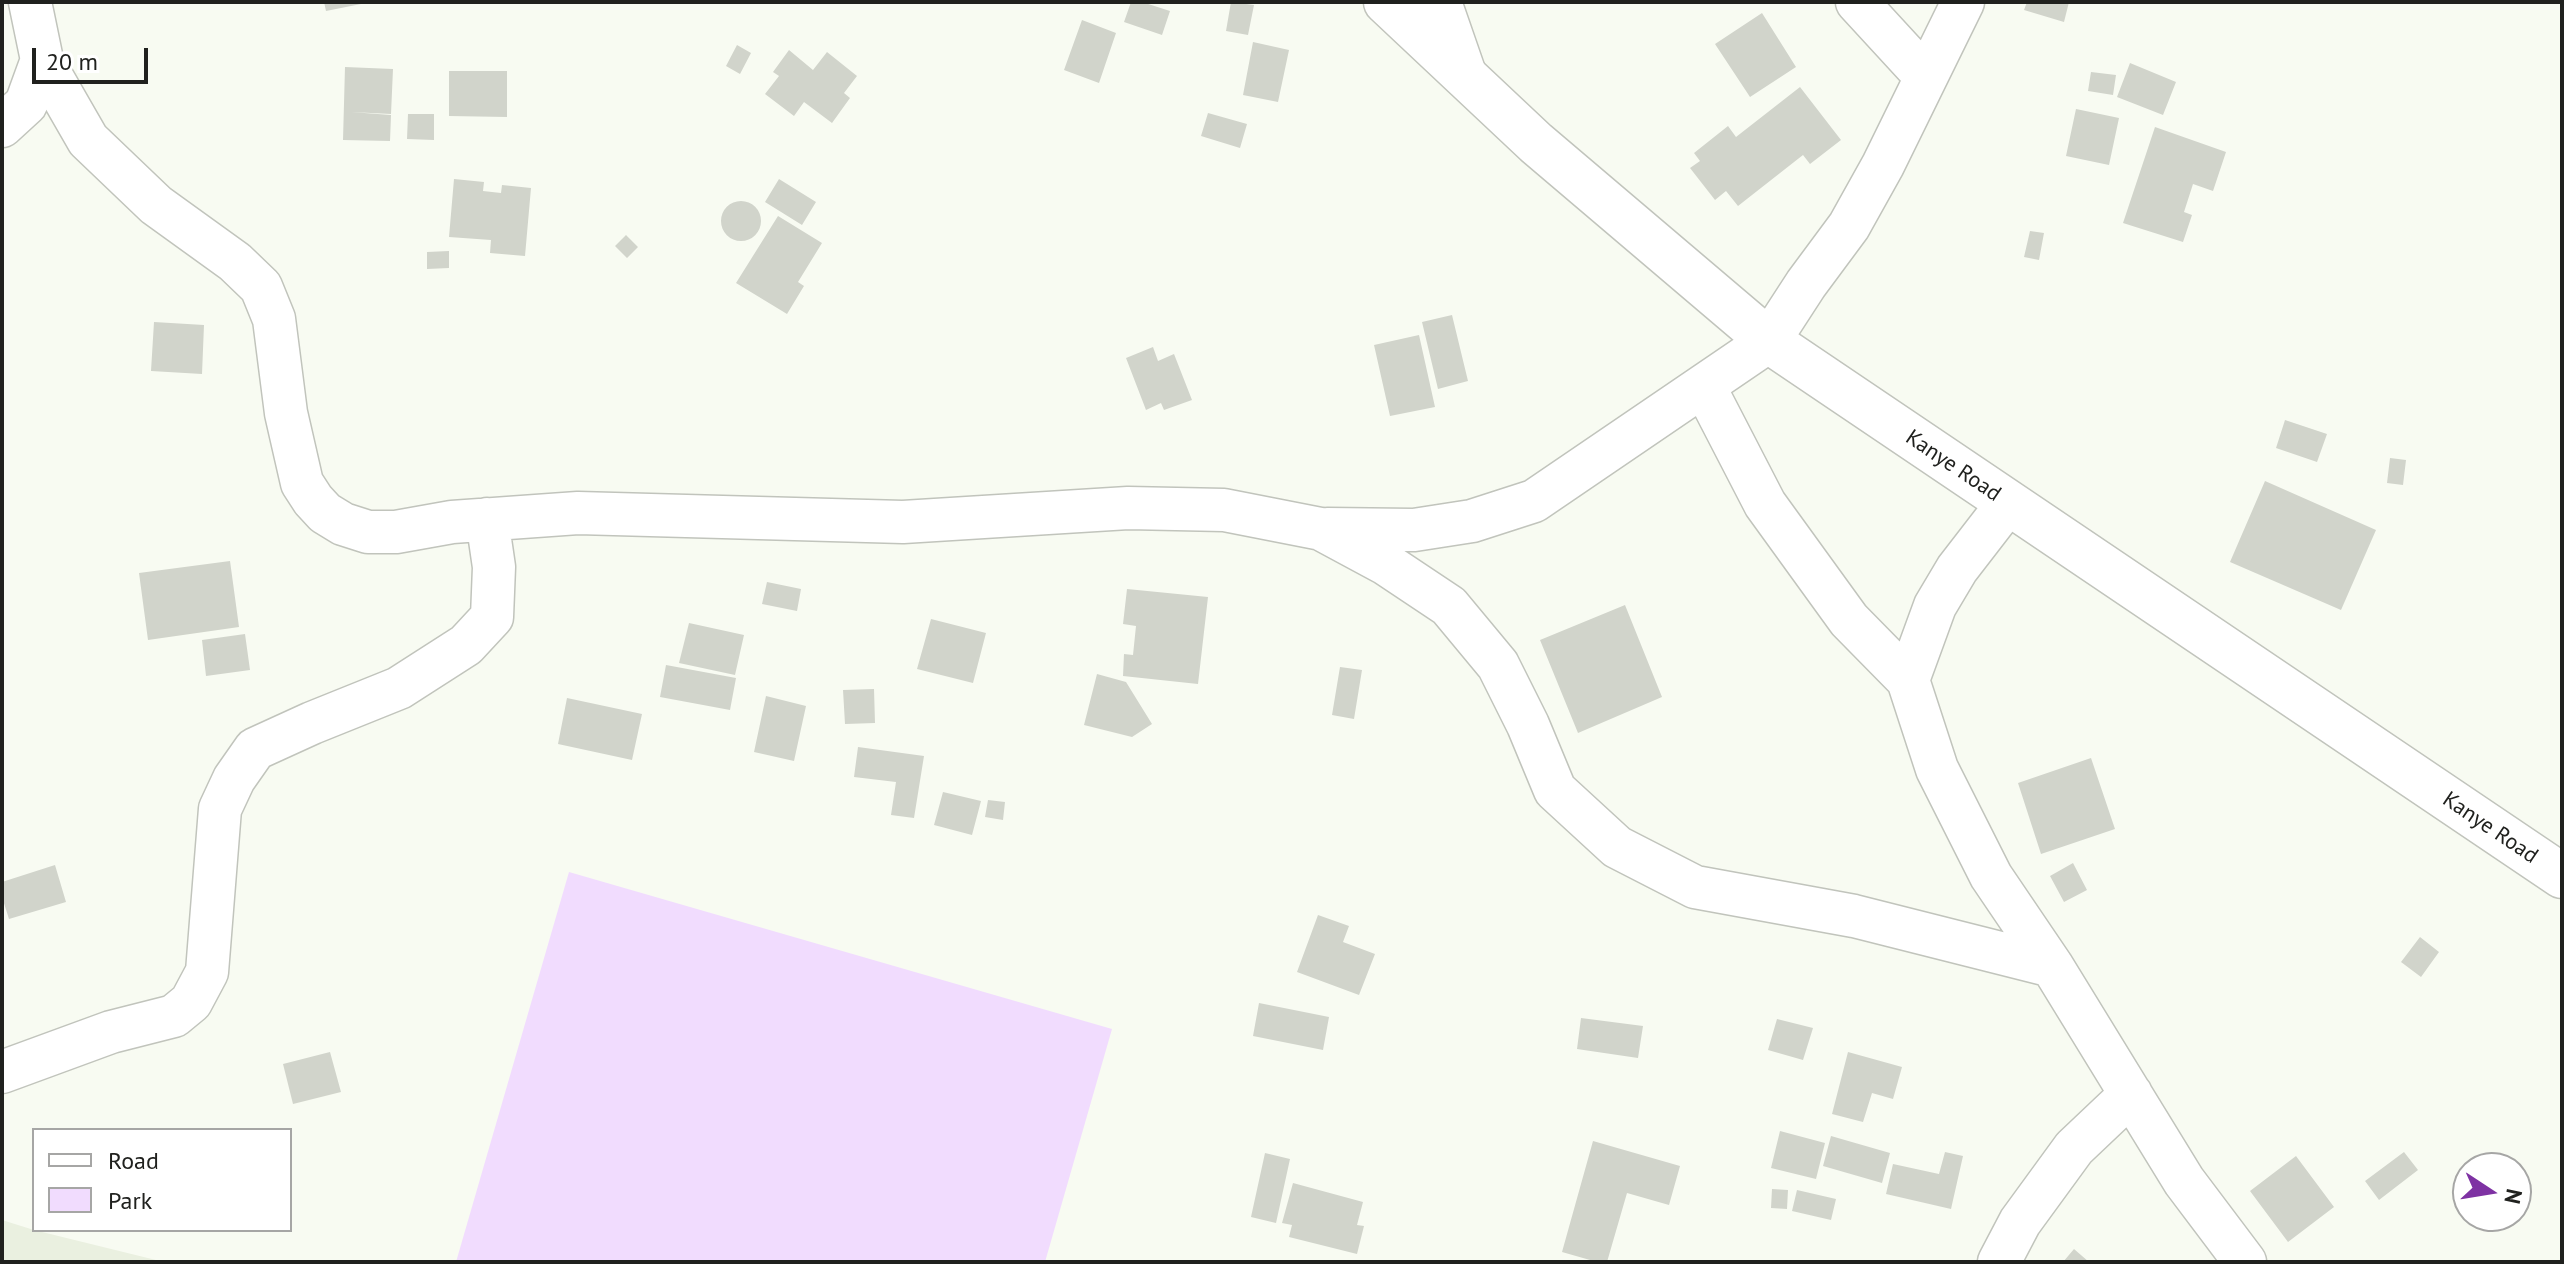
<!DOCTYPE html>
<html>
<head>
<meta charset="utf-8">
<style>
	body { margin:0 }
	#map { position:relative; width:2564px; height:1264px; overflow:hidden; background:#f8fbf2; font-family:"PT Sans",sans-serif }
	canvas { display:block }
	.frame { position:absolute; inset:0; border:4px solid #20211e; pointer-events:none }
	.legend { position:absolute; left:32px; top:1128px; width:260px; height:104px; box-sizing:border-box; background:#fff; border:2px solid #a6a6a5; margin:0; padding:10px 14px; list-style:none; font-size:24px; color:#20211e }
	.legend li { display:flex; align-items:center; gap:16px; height:40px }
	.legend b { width:40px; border:2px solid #a6a6a5 }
	.north { position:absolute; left:2452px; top:1152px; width:80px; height:80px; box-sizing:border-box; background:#fff; border:2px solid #a6a6a5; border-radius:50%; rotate:102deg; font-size:22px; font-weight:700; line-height:32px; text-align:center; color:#20211e }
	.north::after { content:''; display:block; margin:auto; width:28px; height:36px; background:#7e32a3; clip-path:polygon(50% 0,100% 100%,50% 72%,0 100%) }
	.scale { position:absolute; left:32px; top:48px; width:116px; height:36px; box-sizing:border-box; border:4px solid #20211e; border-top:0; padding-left:10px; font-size:24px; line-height:28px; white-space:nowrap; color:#20211e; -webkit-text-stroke:6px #fff; paint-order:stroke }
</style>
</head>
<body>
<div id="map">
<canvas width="2564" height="1264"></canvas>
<div class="frame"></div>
<ul class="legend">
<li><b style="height:10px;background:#fff"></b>Road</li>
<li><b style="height:22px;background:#f1dcfe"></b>Park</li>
</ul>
<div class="north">N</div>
<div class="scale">20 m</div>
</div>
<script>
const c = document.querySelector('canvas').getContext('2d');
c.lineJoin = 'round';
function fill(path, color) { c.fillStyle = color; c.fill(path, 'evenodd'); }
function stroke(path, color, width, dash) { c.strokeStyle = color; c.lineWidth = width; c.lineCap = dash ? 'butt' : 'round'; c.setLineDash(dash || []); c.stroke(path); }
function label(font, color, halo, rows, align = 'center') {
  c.font = font + ' "PT Sans",sans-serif'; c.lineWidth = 6; c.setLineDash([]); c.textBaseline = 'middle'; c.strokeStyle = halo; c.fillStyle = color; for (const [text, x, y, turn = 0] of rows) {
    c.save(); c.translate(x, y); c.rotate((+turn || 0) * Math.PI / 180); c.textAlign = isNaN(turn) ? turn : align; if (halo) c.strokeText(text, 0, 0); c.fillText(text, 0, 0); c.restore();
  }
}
fill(new Path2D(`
	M2 1220 34 1230 164 1262H2Z`), '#eaf0e0');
fill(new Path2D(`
	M569 872 1112 1029 1045 1262H456Z`), '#f1dcfe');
fill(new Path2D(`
	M324 2H366V3L326 11Z
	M1131 2H1142L1170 11 1162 35 1124 22Z
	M1231 2 1254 5 1248 35 1226 31Z
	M2027 2H2069L2064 22 2024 10Z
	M1762 13 1796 67 1750 97 1715 44Z
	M1082 20 1116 33 1099 83 1064 70Z
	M1253 42 1289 50 1278 102 1243 95Z
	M737 45 751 53 740 74 726 66Z
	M789 50 813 70 827 52 857 76 844 93 850 98 832 123 804 102 794 116 765 94 779 76 773 72Z
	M2130 63 2176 82 2163 115 2117 97Z
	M345 67 393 69 391 114 351 112 391 115 390 141 343 140Z
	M449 71H507V117L449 116Z
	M2091 72 2116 75 2113 95 2088 91Z
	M1800 87 1841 140 1810 164 1803 155 1738 206 1726 191 1715 200 1690 168 1700 161 1694 153 1728 126 1736 137Z
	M2076 109 2119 118 2109 165 2066 156Z
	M1208 113 1247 124 1240 148 1201 136Z
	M408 114H434V140L407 139Z
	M2155 127 2226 152 2213 191 2193 184 2184 212 2192 215 2183 242 2123 223Z
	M454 179 484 182 483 191 501 193 502 185 531 188 525 256 490 253 491 240 449 237Z
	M779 179 816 202 802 225 765 202Z
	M721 221a20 20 0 1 1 40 0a20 20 0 1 1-40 0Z
	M778 216 822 243 798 282 804 286 787 314 736 283Z
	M2030 231 2044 233 2039 260 2024 257Z
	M626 235 638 247 627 258 615 246Z
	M449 251V268L427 269V252Z
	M1452 315 1468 381 1438 389 1422 322Z
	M154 322 204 325 202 374 151 371Z
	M1419 335 1435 407 1390 416 1374 345Z
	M1153 347 1158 361 1174 354 1192 400 1164 410 1161 403 1146 410 1126 358Z
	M2285 420 2327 434 2317 462 2276 448Z
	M2390 458 2406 460 2403 485 2387 483Z
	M2265 481 2376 530 2341 610 2230 562Z
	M230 561 239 627 148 640 139 573Z
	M767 582 801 589 797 611 762 604Z
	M1127 589 1208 597 1198 684 1123 676 1124 654 1133 655 1136 626 1123 624Z
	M1625 605 1662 697 1578 733 1540 640Z
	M931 619 986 633 973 683 917 669Z
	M689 623 744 635 735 675 679 663Z
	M245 634 250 670 206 676 202 640Z
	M666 665 736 678 730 710 660 697Z
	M1340 667 1362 670 1354 719 1332 715Z
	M1097 674 1126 682 1152 724 1132 737 1084 725Z
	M874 689 875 723 845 724 843 690Z
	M766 696 806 706 794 761 754 752Z
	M567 698 642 714 632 760 558 744Z
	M858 747 924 756 914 818 891 815 896 782 854 777Z
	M2091 758 2115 829 2041 854 2018 783Z
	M943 792 981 801 972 835 934 825Z
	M988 800 1005 802 1003 820 985 817Z
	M2073 863 2087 890 2064 902 2050 876Z
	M55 865 66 902 9 919 2 897V882Z
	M1318 915 1349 926 1343 942 1375 954 1359 995 1297 972Z
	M2420 937 2439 952 2421 977 2401 962Z
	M1259 1003 1329 1017 1323 1050 1253 1036Z
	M1581 1018 1643 1026 1638 1058 1577 1049Z
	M1777 1019 1813 1028 1803 1060 1768 1050Z
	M330 1052 341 1092 293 1104 283 1064Z
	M1848 1052 1902 1067 1893 1099 1872 1093 1863 1122 1832 1114Z
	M1780 1131 1825 1143 1816 1179 1771 1168Z
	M1831 1136 1890 1153 1882 1183 1823 1166Z
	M1593 1141 1680 1166 1669 1205 1627 1193 1607 1262H1597L1562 1252Z
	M1945 1152 1963 1156 1951 1209 1886 1194 1893 1164 1939 1174Z
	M2404 1152 2418 1170 2379 1200 2365 1181Z
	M1265 1153 1290 1159 1276 1223 1251 1217Z
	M2296 1156 2334 1207 2288 1242 2250 1191Z
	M1293 1183 1363 1202 1357 1225 1364 1226 1357 1254 1289 1237 1292 1225 1282 1223Z
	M1772 1189 1788 1190 1787 1209 1771 1208Z
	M1797 1190 1836 1199 1831 1220 1792 1211Z
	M2074 1249 2089 1262H2063Z`), '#d1d4cb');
const minor = new Path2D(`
	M1440 2 1466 77
	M1857 2 1926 77
	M42 60 88 140 156 205 235 262 261 287 274 319 286 413 302 483 313 500 325 513 343 524 368 532H396L452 522 578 513 903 522 1128 508 1224 510 1321 529 1386 564 1449 606 1498 665 1528 725 1555 790 1617 847 1695 887 1854 916 2052 966
	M2 126 26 104 42 60 30 2
	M1704 386 1765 504 1849 620 1908 680
	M2008 503 1957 569 1935 606 1908 680 1937 769 1991 876 2052 966 2184 1181 2245 1262
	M1327 529 1414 530 1472 521 1534 501 1769 341 1806 284 1849 226 1883 165 1963 2
	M2 1072 111 1032 174 1016 191 1002 207 972 220 809 234 779 255 749 312 723 399 688 466 645 492 617 494 567 487 519
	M1999 1262 2020 1222 2074 1148 2131 1094`);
const major = new Path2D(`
	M1386 2 1536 143 1769 341 2562 876`);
stroke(minor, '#c1c4bc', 45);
stroke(major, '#c1c4bc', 47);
stroke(minor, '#fff', 42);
stroke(major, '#fff', 44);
label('22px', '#20211e', '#fff', [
	["Kanye Road",1953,466,34],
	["Kanye Road",2490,828,34]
]);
</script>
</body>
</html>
